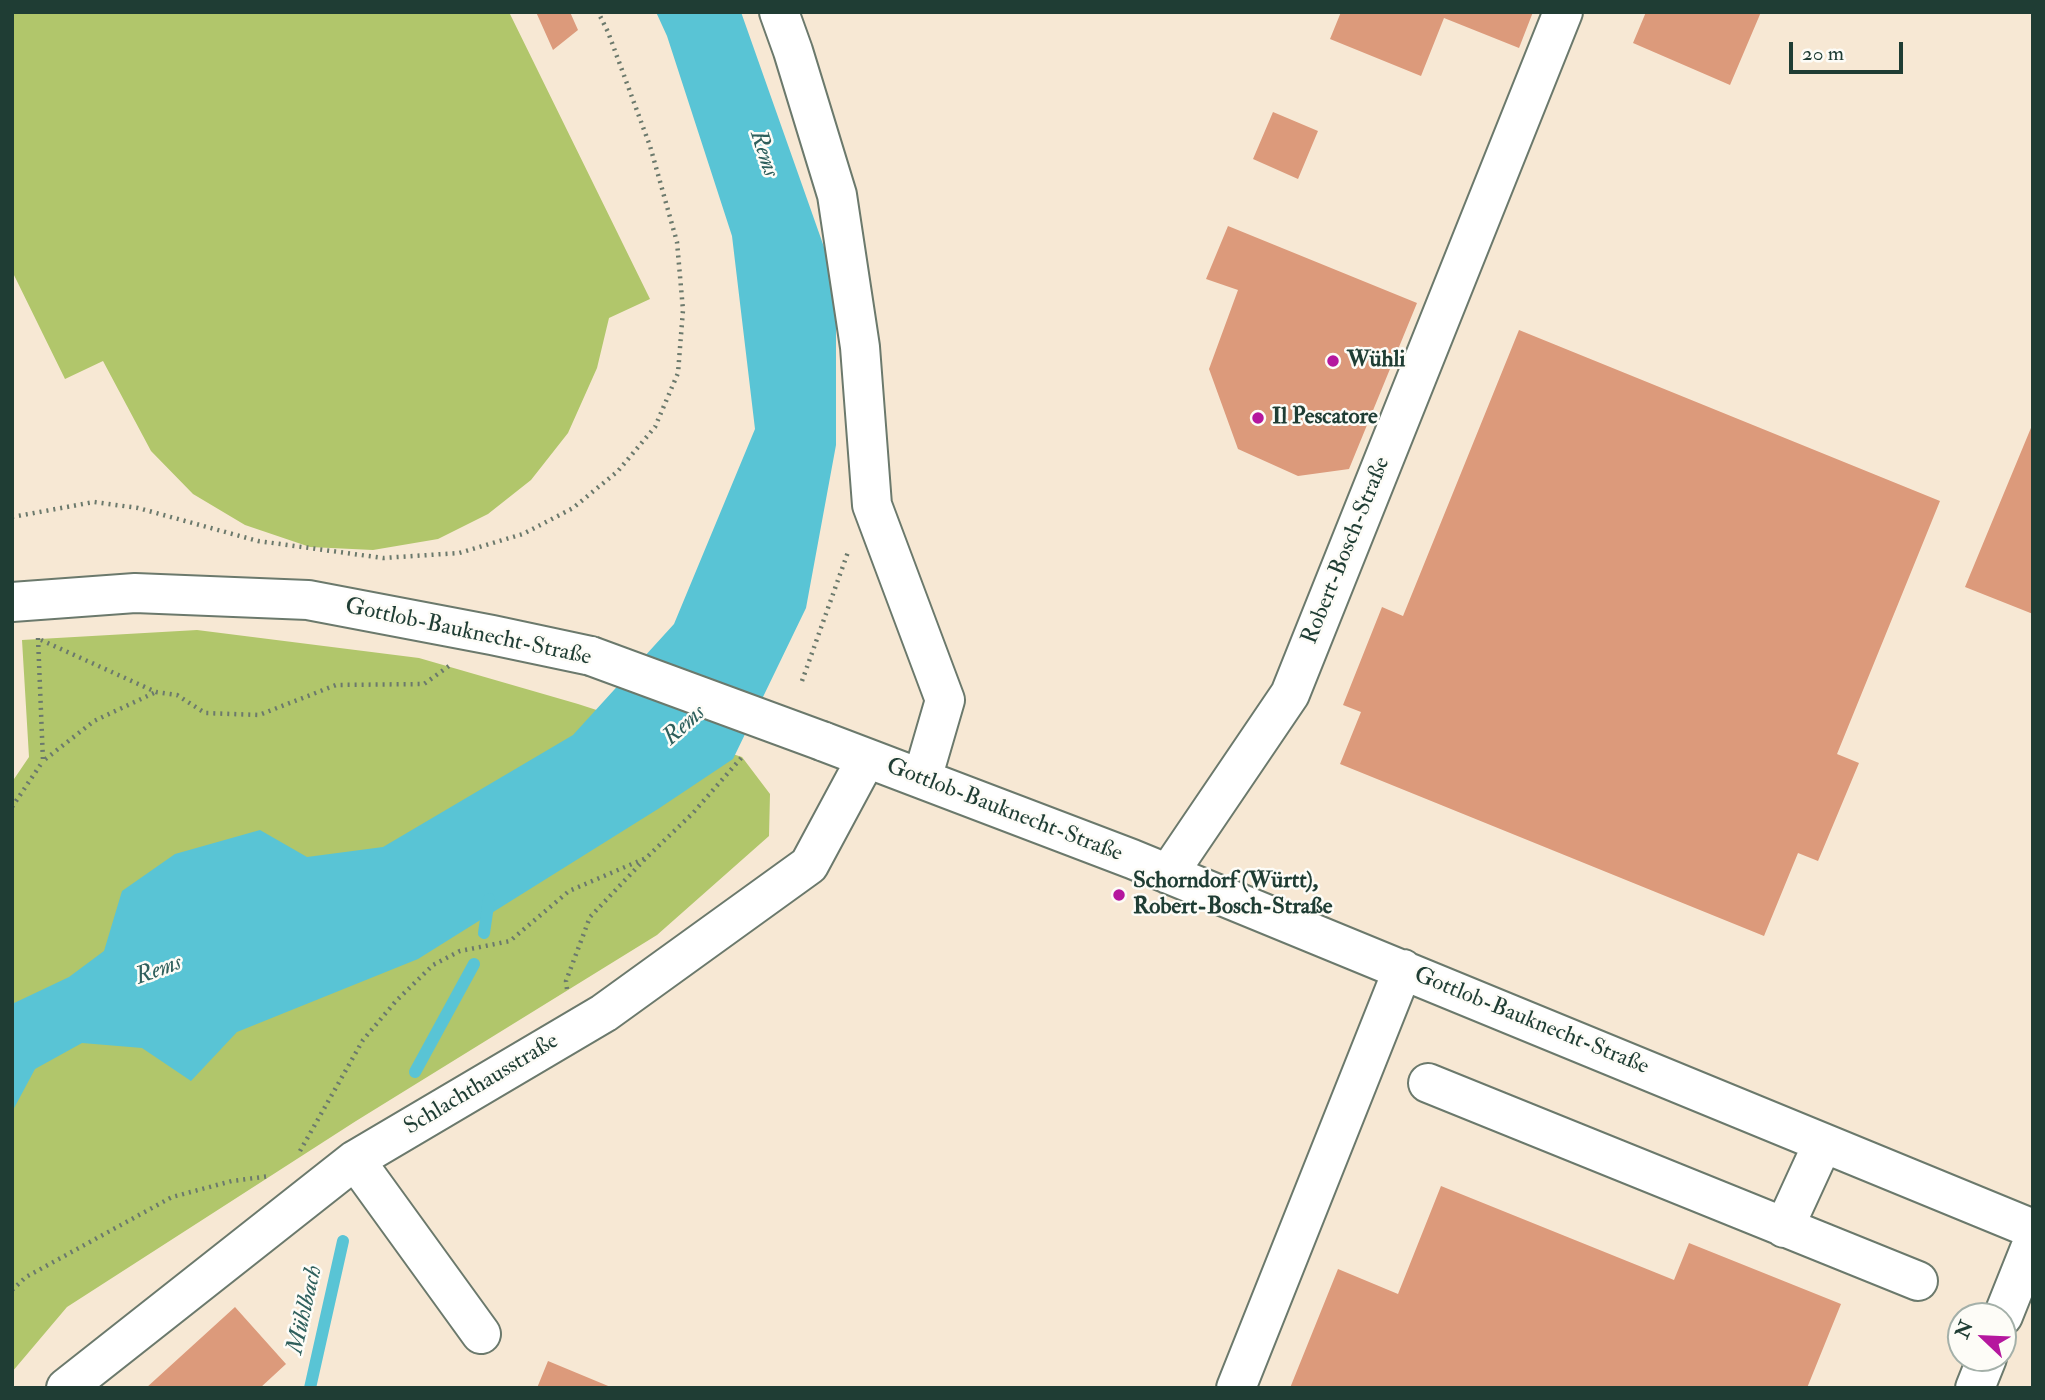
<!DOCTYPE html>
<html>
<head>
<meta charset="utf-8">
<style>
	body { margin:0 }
	#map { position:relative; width:2045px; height:1400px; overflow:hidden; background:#f7e8d4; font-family:"IM FELL Double Pica",serif }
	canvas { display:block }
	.frame { position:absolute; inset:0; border:14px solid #1f3d34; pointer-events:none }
	.north { position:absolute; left:1947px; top:1302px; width:70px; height:70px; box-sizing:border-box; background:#fdfcf7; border:2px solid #a4b0a9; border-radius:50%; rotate:293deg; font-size:19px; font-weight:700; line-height:28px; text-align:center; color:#1f3d34 }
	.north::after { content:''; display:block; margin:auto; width:24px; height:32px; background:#b5179e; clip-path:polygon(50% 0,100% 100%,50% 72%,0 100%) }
	.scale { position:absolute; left:1789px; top:42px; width:114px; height:32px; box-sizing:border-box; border:4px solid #1f3d34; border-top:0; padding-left:9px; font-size:21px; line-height:24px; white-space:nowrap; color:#1f3d34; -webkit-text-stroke:5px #fdfcf7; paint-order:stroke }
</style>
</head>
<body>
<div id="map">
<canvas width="2045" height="1400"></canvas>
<div class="frame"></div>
<div class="north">N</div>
<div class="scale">20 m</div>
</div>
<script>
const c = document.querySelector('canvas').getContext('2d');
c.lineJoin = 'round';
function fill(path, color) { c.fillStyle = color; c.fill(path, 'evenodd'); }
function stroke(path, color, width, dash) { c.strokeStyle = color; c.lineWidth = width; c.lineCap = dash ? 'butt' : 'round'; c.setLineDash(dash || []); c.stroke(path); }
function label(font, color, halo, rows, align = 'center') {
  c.font = font + ' "IM FELL Double Pica",serif'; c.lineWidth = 5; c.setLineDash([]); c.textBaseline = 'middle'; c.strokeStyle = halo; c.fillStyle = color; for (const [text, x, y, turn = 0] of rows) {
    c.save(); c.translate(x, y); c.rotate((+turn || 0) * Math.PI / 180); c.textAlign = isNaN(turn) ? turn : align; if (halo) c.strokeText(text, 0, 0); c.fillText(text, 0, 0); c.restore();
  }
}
fill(new Path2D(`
	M12 12H509L650 299 609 318 597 368 568 433 531 480 488 514 438 539 373 550 310 547 245 525 193 494 151 451 103 361 65 379 12 271Z
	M197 630 419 658 578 704 742 757 770 794 769 836 657 935 356 1121 67 1307 12 1372V782L29 757 22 640Z`), '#b1c66b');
fill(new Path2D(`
	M656 12H741L836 281V445L806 608 733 759 658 809 418 959 237 1032 191 1081 142 1048 82 1043 35 1069 12 1112V1004L69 977 104 951 122 891 175 854 260 830 307 857 383 847 573 735 674 624 755 429 732 236 667 36Z`), '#59c4d5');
stroke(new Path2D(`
	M484 933 489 899
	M415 1072 474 964
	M310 1388 343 1241`), '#59c4d5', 12);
fill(new Path2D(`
	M536 12H570L578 30 553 50Z
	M1341 12H1533L1519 48 1444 18 1421 76 1330 39Z
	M1646 12H1761L1730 85 1633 43Z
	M1273 112 1318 131 1298 179 1253 159Z
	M1228 226 1417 303 1349 469 1298 476 1238 449 1209 369 1238 290 1206 279Z
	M1519 330 1940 501 1837 754 1859 763 1818 861 1798 853 1764 936 1340 764 1361 712 1343 705 1382 607 1403 616Z
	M2033 423V614L1965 587Z
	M1441 1186 1674 1280 1689 1243 1841 1304 1807 1388H1290L1338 1269 1398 1294Z
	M235 1307 286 1364 260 1388H146Z
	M548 1361 613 1388H537Z`), '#dc9a7b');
const minor = new Path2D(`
	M779 12 793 51 837 195 860 347 872 505 945 700 922 779
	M12 602 135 593 308 600 492 635 591 656
	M822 741 1132 859 2033 1229
	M1168 874 1290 694 1563 12
	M1428 1083 1918 1281
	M355 1160 481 1334
	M1784 1228 1823 1143
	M2003 1316 2033 1241
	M66 1388 355 1160 604 1013 809 865 866 759
	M1236 1388 1403 969
	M1975 1388 1987 1358`);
stroke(minor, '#6b796c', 42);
stroke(new Path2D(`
	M12 517 94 502 138 508 258 541 383 558 459 553 523 534 573 508 618 471 655 427 678 373 683 310 677 242 650 146 608 32 598 12
	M38 638 43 761 94 721 156 692
	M41 640 156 692 177 695 205 713 259 715 336 685 424 684 449 666
	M802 681 848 552
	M12 807 43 761
	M567 989 566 981 590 917 646 858 693 813 742 757
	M300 1151 363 1040 396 1001 433 965 460 951 510 941 569 891 646 858
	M12 1290 26 1277 172 1197 232 1181 270 1176`), '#6b796c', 4.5, [2, 5]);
stroke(minor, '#fff', 38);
const minorBridge = new Path2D(`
	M591 656 822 741`);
stroke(minorBridge, '#6b796c', 42, []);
stroke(minorBridge, '#fff', 38);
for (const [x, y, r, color] of [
	[1333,361,7,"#b5179e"],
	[1258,418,7,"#b5179e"],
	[1119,895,7,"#b5179e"]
]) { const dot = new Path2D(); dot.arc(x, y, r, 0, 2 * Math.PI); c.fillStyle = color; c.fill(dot); stroke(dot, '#fdfcf7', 2.5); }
label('bold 23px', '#1f3d34', '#fdfcf7', [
	["Wühli",1347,361],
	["Il Pescatore",1272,418],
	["Schorndorf (Württ),",1133,882],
	["Robert-Bosch-Straße",1133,908]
], 'left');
label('23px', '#1f3d34', '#fdfcf7', [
	["Robert-Bosch-Straße",1347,551,-68],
	["Gottlob-Bauknecht-Straße",468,633,12],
	["Gottlob-Bauknecht-Straße",1004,811,21],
	["Gottlob-Bauknecht-Straße",1531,1022,22],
	["Schlachthausstraße",482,1085,-31]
]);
label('italic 24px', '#2e5f5c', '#fdfcf7', [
	["Rems",763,154,72],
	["Rems",685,726,-42],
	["Rems",159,971,-20],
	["Mühlbach",306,1310,-77]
]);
</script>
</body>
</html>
